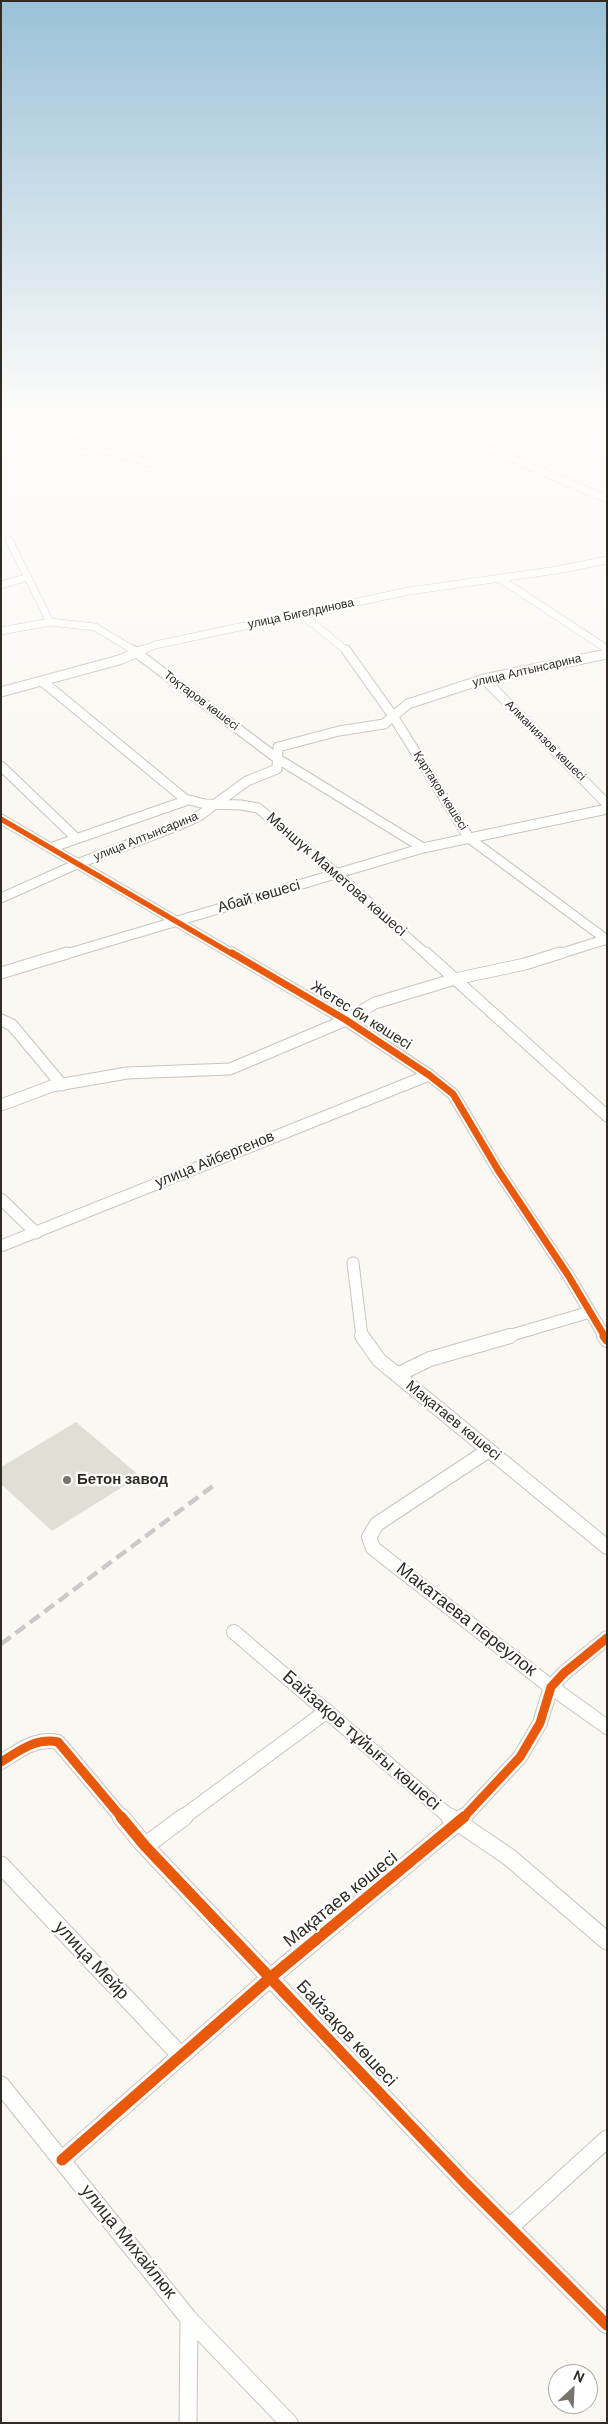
<!DOCTYPE html>
<html>
<head>
<meta charset="utf-8">
<style>
	body { margin:0 }
	#map { position:relative; width:608px; height:2424px; overflow:hidden; background:#fbf8f4; font-family:"DM Sans",sans-serif }
	canvas { display:block }
	.frame { position:absolute; inset:0; border:2px solid #302c24; pointer-events:none }
	.north { position:absolute; left:548px; top:2364px; width:50px; height:50px; box-sizing:border-box; background:#fff; border:1px solid #acaba7; border-radius:50%; rotate:25deg; font-size:14px; font-weight:700; line-height:20px; text-align:center; color:#302c24 }
	.north::after { content:''; display:block; margin:auto; width:18px; height:22px; background:#77736d; clip-path:polygon(50% 0,100% 100%,50% 72%,0 100%) }
</style>
</head>
<body>
<div id="map">
<canvas width="608" height="2424"></canvas>
<div class="frame"></div>
<div class="north">N</div>
</div>
<script>
const c = document.querySelector('canvas').getContext('2d');
c.lineJoin = 'round';
function fill(path, color) { c.fillStyle = color; c.fill(path, 'evenodd'); }
function stroke(path, color, width, dash) { c.strokeStyle = color; c.lineWidth = width; c.lineCap = dash ? 'butt' : 'round'; c.setLineDash(dash || []); c.stroke(path); }
function label(font, color, halo, rows, align = 'center') {
  c.font = font + ' "DM Sans",sans-serif'; c.lineWidth = 4.5; c.setLineDash([]); c.textBaseline = 'middle'; c.strokeStyle = halo; c.fillStyle = color; for (const [text, x, y, turn = 0] of rows) {
    c.save(); c.translate(x, y); c.rotate((+turn || 0) * Math.PI / 180); c.textAlign = isNaN(turn) ? turn : align; if (halo) c.strokeText(text, 0, 0); c.fillText(text, 0, 0); c.restore();
  }
}
fill(new Path2D(`
	M76 1422 140 1476 52 1531 1 1484V1467Z`), '#e0dfd6');
const minorFar4 = new Path2D(`
	M161 410C194 419 229 435 264 434 283 434 302 425 320 419
	M285 410 320 419 355 410
	M397 410 607 499
	M1 422 150 463
	M9 540 50 622 95 627 135 651
	M499 578 607 649
	M1 585 28 577
	M301 614 347 651
	M1 631 50 622
	M140 651 155 645 409 591 557 570 607 560`);
const minorFar3 = new Path2D(`
	M133 650 278 759 423 848
	M346 650 393 716 469 838 607 940
	M484 679 607 804
	M42 681 185 799 205 804 241 805 258 808 337 874 427 955
	M1 692 119 660 143 650
	M1 766 76 838
	M1 819 234 955
	M50 848 188 800
	M1 898 77 864 182 824 199 816 247 781 277 769 278 747 339 731 384 724 408 704 484 679 607 654
	M63 955 423 848 607 809
	M556 955 607 939`);
const minorFar2 = new Path2D(`
	M232 953 346 1020 429 1075 453 1094 498 1170 568 1275 605 1337
	M426 953 607 1116
	M1 973 67 953
	M1 1020 12 1025 62 1085
	M1 1105 52 1086 127 1073 230 1069 346 1020 375 1003 455 979 525 964 560 953
	M1 1199 36 1233
	M1 1246 429 1075
	M353 1263 362 1337
	M505 1337 590 1312`);
const minorFar1 = new Path2D(`
	M362 1336 379 1360 607 1547
	M604 1336 607 1340
	M397 1375 430 1359 510 1336
	M489 1450 377 1524 369 1537 373 1548 551 1687 607 1727
	M234 1632 451 1818
	M1 1762C19 1751 36 1737 58 1742L122 1818
	M182 1818 327 1711
	M463 1818 520 1757 540 1723 551 1687 564 1673 607 1638`);
const minor = new Path2D(`
	M121 1817 145 1846 465 2183 607 2325
	M450 1817 509 1857 607 1941
	M145 1846 184 1817
	M1 1865 181 2056
	M1 2085 189 2319 188 2423
	M62 2160 271 1977 464 1817
	M510 2227 607 2139
	M189 2319 289 2423`);
stroke(minorFar4, '#c8c5bf', 8);
stroke(minorFar3, '#c8c5bf', 11);
stroke(minorFar2, '#c8c5bf', 13);
stroke(minorFar1, '#c8c5bf', 16);
stroke(minor, '#c8c5bf', 19);
stroke(minorFar4, '#fefefd', 7);
stroke(minorFar3, '#fefefd', 9);
stroke(minorFar2, '#fefefd', 11);
stroke(minorFar1, '#fefefd', 14);
stroke(minor, '#fefefd', 17);
stroke(new Path2D(`
	M1 1644 213 1486`), '#cac9c8', 4.5, [12, 6]);
stroke(new Path2D(`
	M1 819 234 955`), '#e8590c', 5.5);
stroke(new Path2D(`
	M232 953 346 1020 429 1075 453 1094 498 1170 568 1275 605 1337`), '#e8590c', 7);
stroke(new Path2D(`
	M604 1336 607 1340
	M1 1762C19 1751 36 1737 58 1742L122 1818
	M463 1818 520 1757 540 1723 551 1687 564 1673 607 1638`), '#e8590c', 9);
stroke(new Path2D(`
	M121 1817 145 1846 465 2183 607 2325
	M62 2160 271 1977 464 1817`), '#e8590c', 11);
const sky = c.createLinearGradient(0, 0, 0, 749);
sky.addColorStop(0, '#9ac1d8');
sky.addColorStop(0.55, '#fdfcfa');
sky.addColorStop(1, '#fdfcfa00');
c.fillStyle = sky;
c.fillRect(0, 0, 608, 749);
for (const [x, y, r, color] of [
	[67,1480,5,"#77736d"]
]) { const dot = new Path2D(); dot.arc(x, y, r, 0, 2 * Math.PI); c.fillStyle = color; c.fill(dot); stroke(dot, '#fff', 2); }
label('12px', '#302c24', '#fff', [
	["улица Бигелдинова",301,614,-12],
	["улица Алтынсарина",527,671,-13],
	["Тоқтаров көшесі",201,701,37],
	["Алманиязов көшесі",545,741,45],
	["Қартақов көшесі",440,791,58],
	["улица Алтынсарина",146,837,-22]
]);
label('15px', '#302c24', '#fff', [
	["Мәншүк Маметова көшесі",336,875,41],
	["Абай көшесі",259,897,-16],
	["Жетес би көшесі",361,1016,32],
	["улица Айбергенов",215,1160,-22],
	["Мақатаев көшесі",453,1421,39]
]);
label('bold 15px', '#302c24', '#fff', [
	["Бетон завод",77,1480]
], 'left');
label('18px', '#302c24', '#fff', [
	["Макатаева переулок",466,1620,38],
	["Байзақов тұйығы көшесі",361,1741,41],
	["Мақатаев көшесі",341,1900,-39],
	["улица Мейр",91,1961,47],
	["Байзақов көшесі",346,2034,47],
	["улица Михайлюк",128,2242,51]
]);
</script>
</body>
</html>
